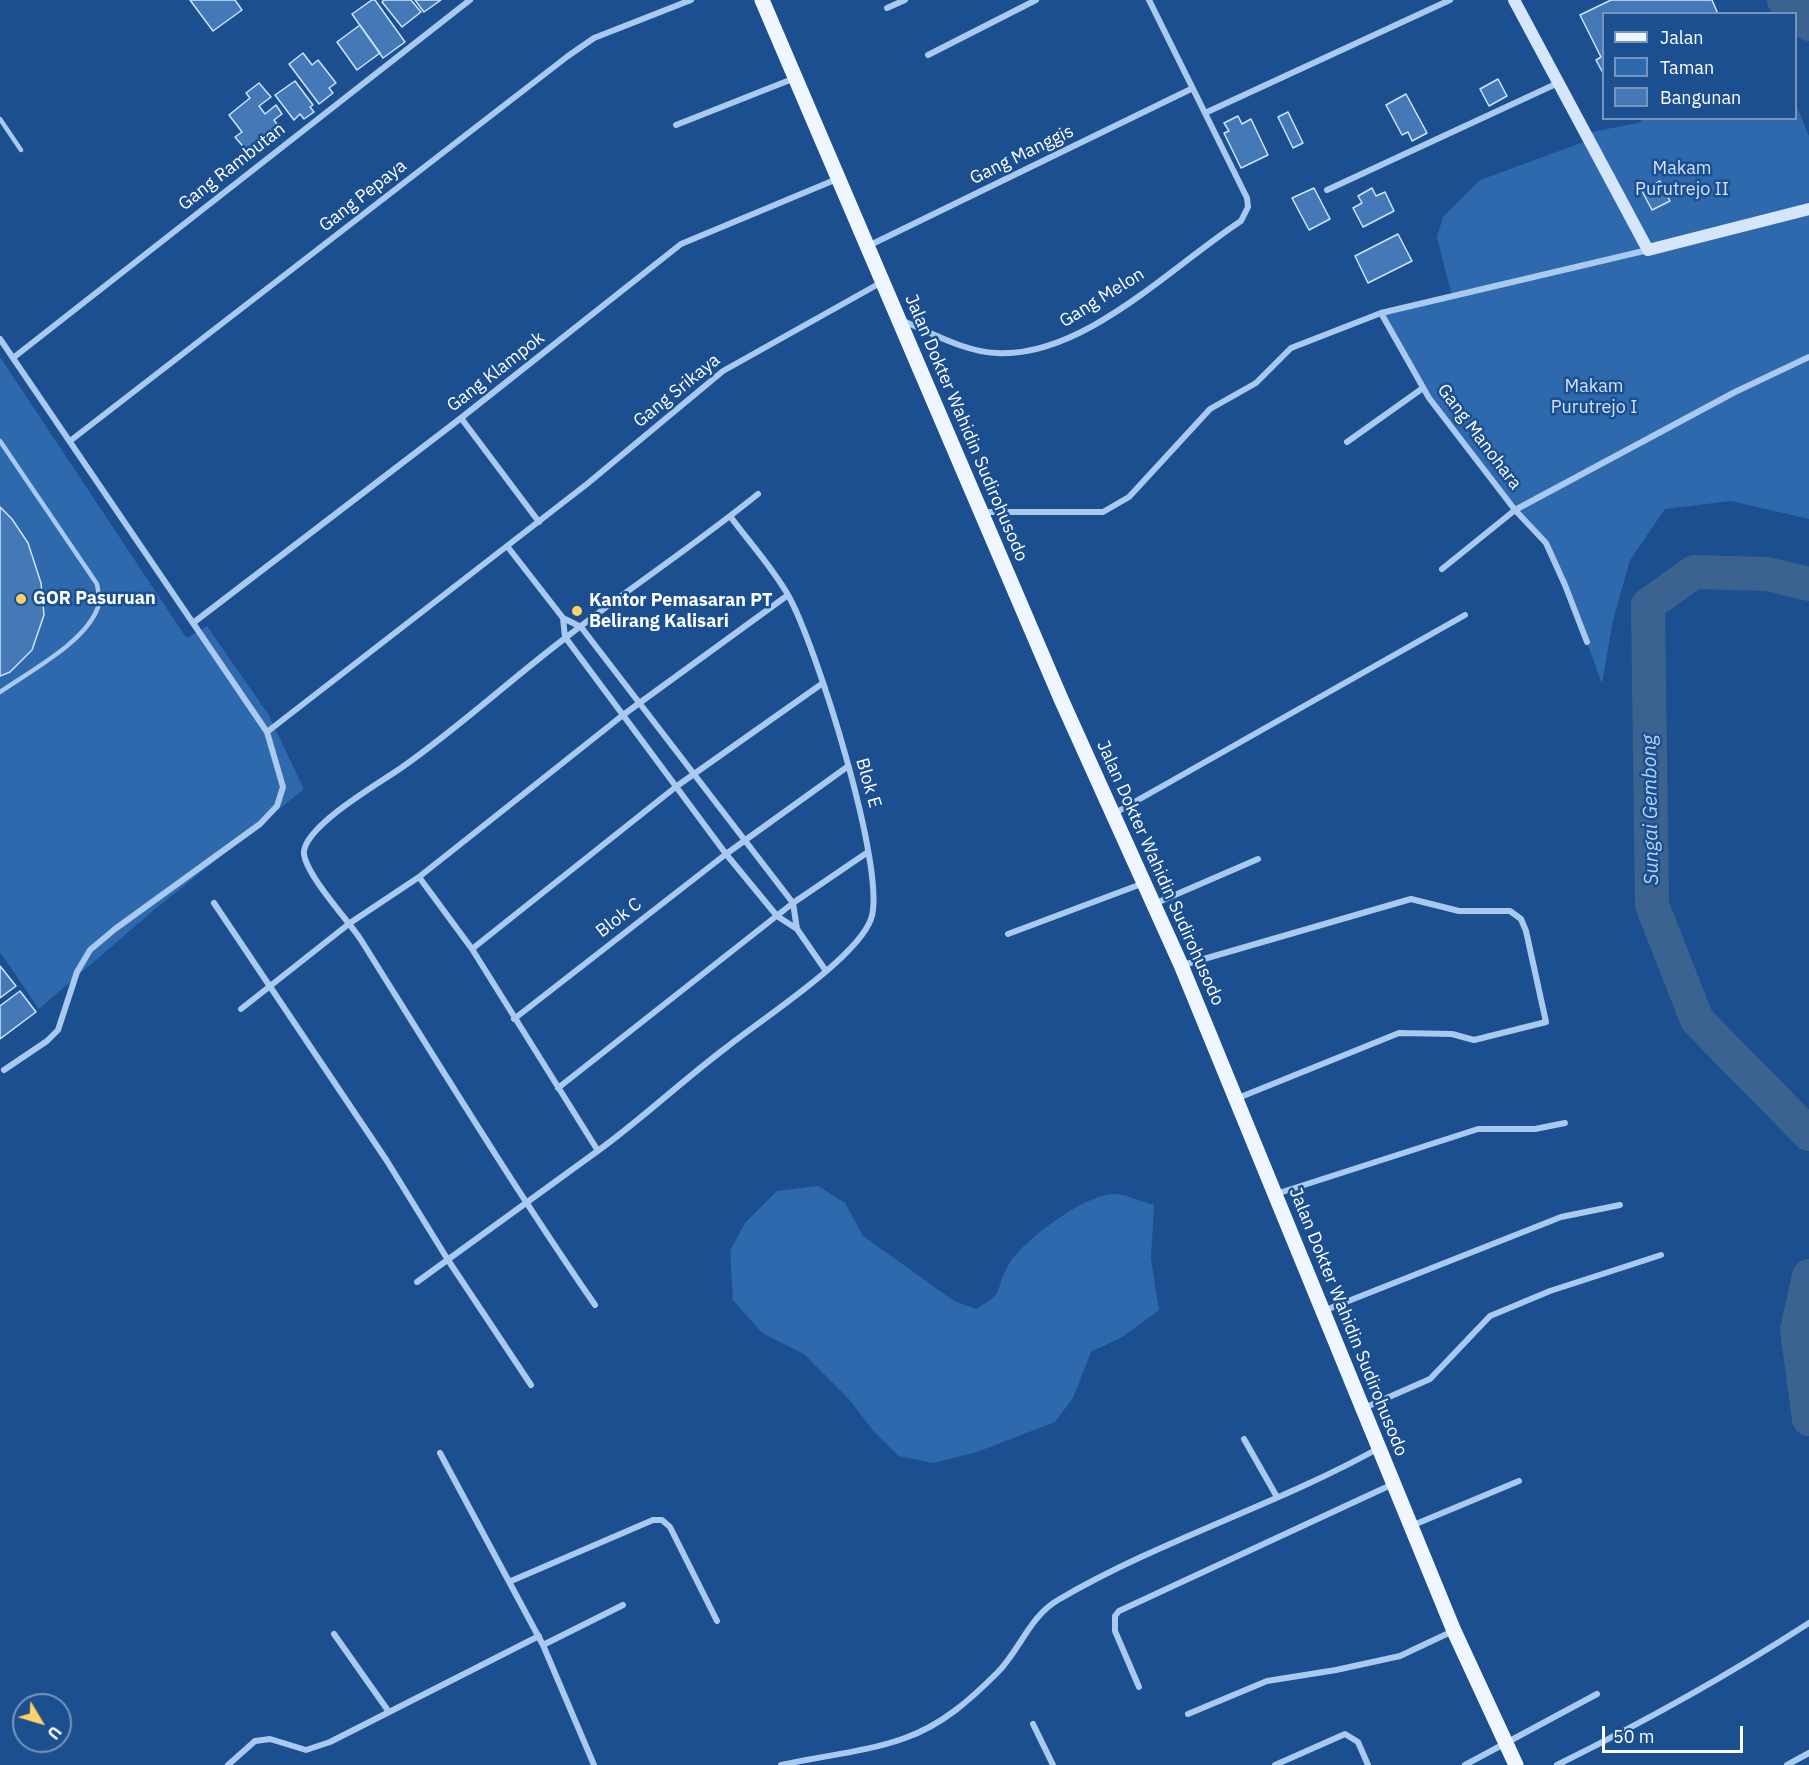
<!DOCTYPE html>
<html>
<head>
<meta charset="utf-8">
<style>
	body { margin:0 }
	#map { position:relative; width:1809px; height:1765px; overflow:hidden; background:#1b4f8f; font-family:"IBM Plex Sans",sans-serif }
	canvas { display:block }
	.legend { position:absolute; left:1602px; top:12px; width:195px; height:108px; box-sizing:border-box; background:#1b4f8f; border:2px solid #7695bc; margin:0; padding:8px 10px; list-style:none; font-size:18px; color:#fff }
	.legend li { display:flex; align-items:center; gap:12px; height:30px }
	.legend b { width:30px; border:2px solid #7695bc }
	.north { position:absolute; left:12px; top:1693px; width:60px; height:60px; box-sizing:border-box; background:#1b4f8f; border:2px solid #7695bc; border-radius:50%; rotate:128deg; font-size:16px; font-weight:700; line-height:24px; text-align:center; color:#fff }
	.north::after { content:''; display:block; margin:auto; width:21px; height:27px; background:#ffd166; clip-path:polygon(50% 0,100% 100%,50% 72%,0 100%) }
	.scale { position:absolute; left:1602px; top:1726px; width:141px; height:27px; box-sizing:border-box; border:3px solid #fff; border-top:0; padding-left:8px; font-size:18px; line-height:21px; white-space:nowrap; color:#fff; -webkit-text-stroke:4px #1b4f8f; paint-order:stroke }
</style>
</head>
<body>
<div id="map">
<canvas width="1809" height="1765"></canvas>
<ul class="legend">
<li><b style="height:8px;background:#f0f6ff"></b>Jalan</li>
<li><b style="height:16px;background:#2e69ad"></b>Taman</li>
<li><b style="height:16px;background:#4478b7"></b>Bangunan</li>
</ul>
<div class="north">U</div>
<div class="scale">50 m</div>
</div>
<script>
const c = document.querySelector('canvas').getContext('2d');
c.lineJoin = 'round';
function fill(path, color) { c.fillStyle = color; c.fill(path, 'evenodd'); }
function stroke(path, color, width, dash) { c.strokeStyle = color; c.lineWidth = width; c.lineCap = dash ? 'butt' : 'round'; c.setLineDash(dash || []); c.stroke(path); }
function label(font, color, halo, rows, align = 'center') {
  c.font = font + ' "IBM Plex Sans",sans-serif'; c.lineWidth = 5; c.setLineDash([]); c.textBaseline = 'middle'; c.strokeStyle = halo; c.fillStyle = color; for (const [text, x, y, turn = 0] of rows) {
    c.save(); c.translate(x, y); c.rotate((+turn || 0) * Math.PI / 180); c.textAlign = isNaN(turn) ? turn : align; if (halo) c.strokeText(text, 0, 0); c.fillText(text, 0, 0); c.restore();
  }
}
fill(new Path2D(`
	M1796 105 1809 136V519L1731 501 1665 509 1630 560 1613 620 1602 684 1579 620 1546 543 1515 510 1423 388 1381 313 1452 296 1437 237 1443 217 1480 180 1589 140 1586 133 1638 123 1644 119 1796 118Z
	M0 357 185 636 187 638 207 626 268 714 304 789 154 910 39 1009 0 952Z
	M818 1186 845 1203 863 1236 954 1301 976 1309C1008 1291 993 1290 1009 1264 1023 1240 1086 1194 1114 1194 1126 1194 1142 1202 1154 1205L1151 1259 1159 1310 1124 1336 1091 1352 1073 1398 1055 1422 977 1452 933 1463 899 1456 875 1433 848 1398 804 1354 762 1333 733 1300 730 1251 745 1223 777 1191Z`), '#2e69ad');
stroke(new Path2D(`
	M1784 0 1809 24
	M1809 584 1767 574 1694 572 1648 605 1652 905 1697 1020 1809 1134
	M1809 1276 1797 1330 1809 1419`), '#3c6290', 34);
const building = new Path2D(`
	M190 0H235L242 10 213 31Z
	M372 0H375L405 42 383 58 352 14Z
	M384 0H411L421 12 402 27 382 2Z
	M415 0H441L424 12Z
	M1611 0H1712L1718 14H1604L1603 73 1596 60 1601 57 1580 15Z
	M360 25 380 53 357 70 337 42Z
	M303 53 312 65 318 60 336 83 329 88 333 93 319 104 289 64Z
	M1498 79 1507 96 1489 106 1480 89Z
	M295 81 313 105 310 107 314 112 304 119 300 114 294 120 275 95Z
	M259 83 271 97 259 106 265 114 276 105 282 114 274 120 284 134 270 145 264 138 247 151 235 137 242 132 229 115 250 98 246 93Z
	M1406 94 1427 133 1412 141 1408 132 1402 135 1386 105Z
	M1288 112 1303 143 1293 148 1278 117Z
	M1238 116 1242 124 1251 119 1268 155 1241 168 1224 133 1229 131 1224 123Z
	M1660 181 1670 201 1652 210 1642 191Z
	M1314 188 1330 219 1309 230 1292 198Z
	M1372 188 1376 196 1385 192 1394 211 1363 227 1353 208 1362 203 1358 196Z
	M1398 234 1412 261 1368 283 1355 256Z
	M0 507 12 519 28 543 41 583 44 615 32 650 10 672 0 676Z
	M0 966 16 986 0 998Z
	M20 991 36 1012 0 1039V1006Z`);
fill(building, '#4478b7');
stroke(building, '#cfe3fa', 1.5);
stroke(new Path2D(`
	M0 119 21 150
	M0 441 97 584C98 591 101 601 98 607 86 642 30 671 0 692`), '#a9c9ee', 4.5);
stroke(new Path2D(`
	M887 8 905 0
	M928 55 1036 0
	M1205 113 1450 0
	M676 125 795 78
	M1327 190 1558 83
	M868 246 1191 89
	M1381 313 1429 398 1515 510 1735 392 1809 357
	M903 321C932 333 965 352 997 353 1083 358 1172 266 1241 221L1248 207 1247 198 1149 0
	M0 339 267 732 283 787 277 806 260 824 115 929 90 950 77 972 58 1030 47 1041 4 1070
	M13 358 470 0
	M461 418 539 522
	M70 441 568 56 594 38 691 0
	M1347 442 1423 388
	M982 512H1103L1129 497 1210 409 1256 383 1291 348 1381 313 1648 250
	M507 546 563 618 581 627 793 903 797 929
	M1442 569 1515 510 1546 543 1565 585 1587 642
	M563 618 565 637 623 715 726 854 777 916 797 929 826 971
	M193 623 461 418 681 244 837 179
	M267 732 587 484 723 371 882 282
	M1115 813 1465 615
	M419 877 472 949 598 1151
	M214 903 387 1161 448 1260 531 1385
	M1154 904 1258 859
	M1008 934 1144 883
	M472 949 677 786 823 683
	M1183 965 1411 899 1459 911H1510L1521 919 1526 931 1546 1022 1474 1040 1452 1034 1399 1033 1238 1098
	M241 1009 350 923 419 877 623 715 788 595
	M514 1019 726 854 847 767
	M558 1088 793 903 868 852
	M1276 1194 1478 1129H1535L1565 1123
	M417 1282C478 1238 539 1194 599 1150 643 1118 683 1080 727 1047 762 1019 857 958 871 919 888 872 815 642 788 595 772 567 749 542 730 516
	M595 1305C513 1186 438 1063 361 940 349 921 302 871 304 851 308 824 378 784 401 768 458 728 509 681 564 639 628 589 695 545 758 494
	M1323 1311 1561 1217 1620 1205
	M1364 1408 1430 1379 1490 1316 1550 1291 1661 1255
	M1244 1439 1277 1497
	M440 1453 543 1645 594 1765
	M1411 1526 1519 1481
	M511 1581 653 1520H662L670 1527 717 1621
	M334 1634 389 1712
	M543 1645 623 1605
	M1139 1687 1115 1631V1616L1119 1611 1393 1484
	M1188 1714 1267 1681 1336 1670 1400 1656 1453 1631
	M1033 1724 1053 1765
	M228 1765 255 1741 270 1739 306 1750 330 1742 539 1636
	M781 1765C820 1756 867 1752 905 1738 942 1725 970 1700 997 1673 1020 1650 1029 1617 1058 1600 1160 1540 1275 1506 1379 1448
	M1275 1765 1345 1734 1358 1742 1368 1765
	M1465 1765 1597 1694
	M1557 1765C1644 1722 1727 1676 1809 1623
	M1787 1765 1809 1753`), '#a9c9ee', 6);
stroke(new Path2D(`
	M1514 0 1648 250 1809 209`), '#d6e6fa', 12);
stroke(new Path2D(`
	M762 0 1061 699 1181 965 1454 1631 1516 1765`), '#f0f6ff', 15);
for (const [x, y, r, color] of [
	[21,599,6,"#ffd166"],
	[577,611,6,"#ffd166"]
]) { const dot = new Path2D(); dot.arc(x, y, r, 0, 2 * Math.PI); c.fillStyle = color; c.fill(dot); stroke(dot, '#1b4f8f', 2); }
label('18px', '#fff', '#1b4f8f', [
	["Gang Manggis",1022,155,-26],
	["Gang Rambutan",232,167,-38],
	["Gang Pepaya",363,196,-38],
	["Gang Melon",1102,298,-32],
	["Gang Klampok",496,372,-38],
	["Gang Srikaya",677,391,-39],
	["Jalan Dokter Wahidin Sudirohusodo",966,428,67],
	["Gang Manohara",1479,437,53],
	["Blok E",868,783,74],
	["Jalan Dokter Wahidin Sudirohusodo",1160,873,66],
	["Blok C",619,918,-38],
	["Jalan Dokter Wahidin Sudirohusodo",1348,1322,68]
]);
label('18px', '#cfe3fa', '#1b4f8f', [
	["Makam",1682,169],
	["Purutrejo II",1682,190],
	["Makam",1594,387],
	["Purutrejo I",1594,408]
]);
label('bold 18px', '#fff', '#1b4f8f', [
	["GOR Pasuruan",33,599],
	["Kantor Pemasaran PT",589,601],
	["Belirang Kalisari",589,622]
], 'left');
label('italic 20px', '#b5d3f5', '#1b4f8f', [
	["Sungai Gembong",1651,810,-91]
]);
</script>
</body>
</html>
